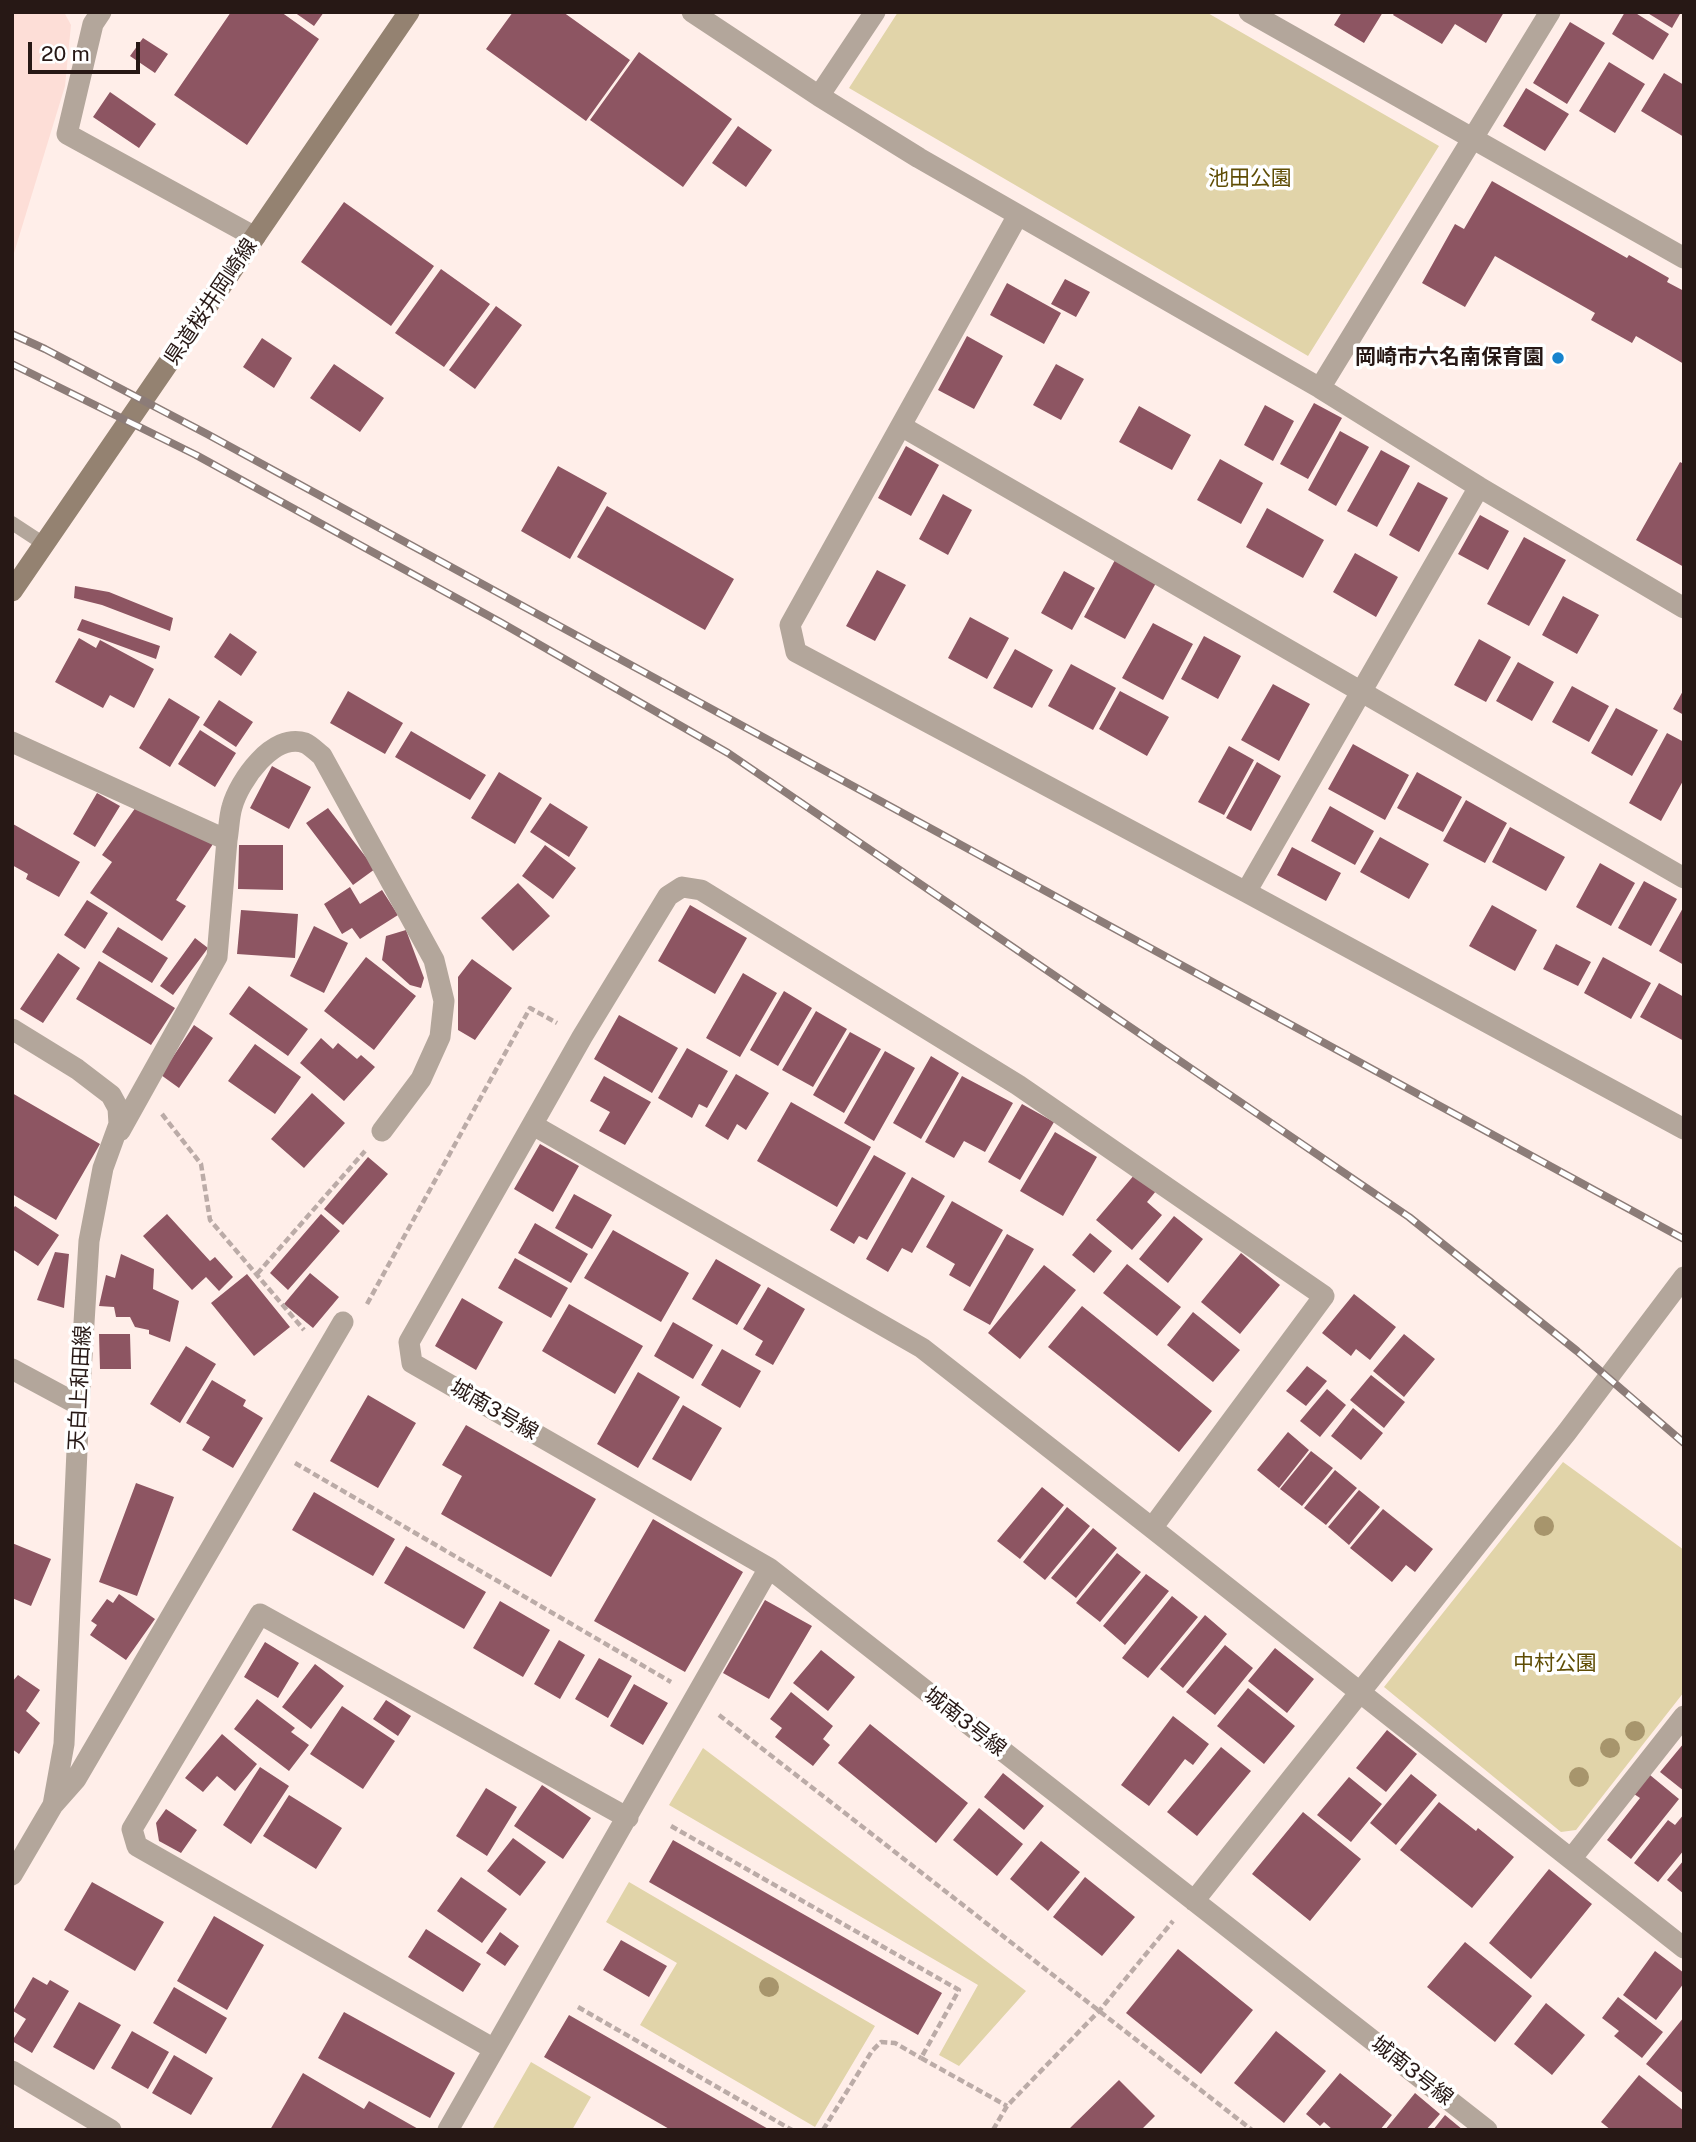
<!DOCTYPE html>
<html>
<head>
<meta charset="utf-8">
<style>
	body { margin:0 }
	#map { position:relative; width:1696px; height:2142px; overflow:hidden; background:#ffeee9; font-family:"Public Sans",sans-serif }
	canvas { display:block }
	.frame { position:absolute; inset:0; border:14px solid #271815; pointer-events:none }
	.scale { position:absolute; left:28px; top:42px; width:112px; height:32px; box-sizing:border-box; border:4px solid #271815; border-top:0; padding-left:9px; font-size:21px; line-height:24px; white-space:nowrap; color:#271815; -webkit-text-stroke:5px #fff; paint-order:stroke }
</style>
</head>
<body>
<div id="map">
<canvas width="1696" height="2142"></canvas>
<div class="frame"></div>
<div class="scale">20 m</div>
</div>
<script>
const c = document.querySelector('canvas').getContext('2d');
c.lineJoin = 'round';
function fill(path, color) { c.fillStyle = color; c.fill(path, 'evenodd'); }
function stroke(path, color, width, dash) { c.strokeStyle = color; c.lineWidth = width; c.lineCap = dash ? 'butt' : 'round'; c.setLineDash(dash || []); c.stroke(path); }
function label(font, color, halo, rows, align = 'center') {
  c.font = font + ' "Public Sans","Noto Sans JP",sans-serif'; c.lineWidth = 7; c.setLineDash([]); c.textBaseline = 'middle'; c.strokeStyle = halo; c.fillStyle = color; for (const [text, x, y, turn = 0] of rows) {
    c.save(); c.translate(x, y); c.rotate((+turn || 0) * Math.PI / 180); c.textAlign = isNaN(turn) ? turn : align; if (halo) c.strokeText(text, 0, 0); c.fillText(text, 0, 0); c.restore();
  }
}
fill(new Path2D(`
	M12 12H64L71 25 65 86 14 253 12 254Z`), '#fdded7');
fill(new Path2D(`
	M898 12H1206L1439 146 1308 356 849 88Z
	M1563 1462 1684 1550V1692L1576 1830 1561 1832 1384 1687Z
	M703 1748 1026 1991 959 2066 939 2055 978 1985 669 1805Z
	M629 1882 875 2026 815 2127 640 2025 677 1963 606 1922Z
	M531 2062 591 2097 572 2130H492Z`), '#e1d4a9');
fill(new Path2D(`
	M231 12H281L319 39 247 145 174 95Z
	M294 12H324L314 26Z
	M513 12H563L630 60 586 121 486 49Z
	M1342 12H1383L1364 43 1334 25Z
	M1395 12H1504L1486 43 1455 24 1442 44 1393 15Z
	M1625 12H1634L1669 34 1653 60 1612 34Z
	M1646 12H1681L1672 28Z
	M1570 22 1605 43 1567 104 1533 83Z
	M143 38 168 54 155 73 130 56Z
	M639 52 732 119 683 187 590 120Z
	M1609 62 1645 84 1615 133 1579 111Z
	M1664 73 1684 85V137L1641 111Z
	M1526 88 1569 114 1545 151 1503 126Z
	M110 92 156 124 139 148 93 117Z
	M738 126 772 150 746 187 712 163Z
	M1492 181 1627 258 1629 255 1669 278 1667 282 1684 291V364L1636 336 1632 343 1591 320 1595 313 1495 256 1465 307 1422 283 1455 224 1464 229Z
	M344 202 434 266 391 326 301 262Z
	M441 269 490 304 444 367 395 333Z
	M1065 279 1090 292 1076 317 1051 304Z
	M1007 283 1061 313 1044 344 990 315Z
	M496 306 522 325 475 389 449 370Z
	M967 336 1003 356 974 409 938 390Z
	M262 338 292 358 274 388 243 367Z
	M334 364 384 398 360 432 310 398Z
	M1056 364 1084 379 1061 420 1033 405Z
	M1314 403 1342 418 1308 479 1280 464Z
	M1265 405 1294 421 1273 461 1244 445Z
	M1139 406 1191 435 1172 470 1119 442Z
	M1340 431 1369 447 1336 506 1308 490Z
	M906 446 939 465 911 516 878 498Z
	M1381 450 1410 466 1377 527 1347 511Z
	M1220 459 1263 483 1241 524 1197 500Z
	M1680 462 1684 464V567L1636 540Z
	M558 466 607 493 570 559 521 531Z
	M1418 482 1448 498 1419 552 1389 535Z
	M943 494 972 510 948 555 919 539Z
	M607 506 734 579 705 630 577 557Z
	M1267 508 1324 540 1303 578 1246 547Z
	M1480 515 1509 531 1488 570 1458 554Z
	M1524 537 1566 560 1529 626 1487 604Z
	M1355 553 1398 577 1376 617 1333 592Z
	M1115 560 1156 583 1125 639 1084 617Z
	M877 570 906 585 875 641 846 626Z
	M1064 571 1095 588 1072 630 1041 613Z
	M75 586 109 592 173 618 170 631 102 605 74 598Z
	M1563 596 1599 615 1577 654 1542 635Z
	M970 617 1009 638 987 679 948 658Z
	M82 619 160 646 156 659 77 630Z
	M1153 623 1193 644 1163 700 1122 678Z
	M230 633 257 652 241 676 214 657Z
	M1204 636 1241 656 1218 699 1181 679Z
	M79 638 96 648 100 640 154 669 134 708 110 695 103 708 55 682Z
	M1479 639 1511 657 1486 702 1454 685Z
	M1015 649 1053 670 1032 708 993 688Z
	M1518 662 1554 682 1532 721 1496 701Z
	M1071 664 1116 688 1093 730 1048 706Z
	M1273 684 1310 704 1279 761 1241 740Z
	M1572 686 1609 706 1589 742 1552 722Z
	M1684 689V715L1673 709Z
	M348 691 403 723 385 754 330 723Z
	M1120 691 1169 717 1147 756 1099 729Z
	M169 698 200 717 170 767 139 748Z
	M219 700 253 722 236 747 203 725Z
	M1616 708 1658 730 1632 776 1591 753Z
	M200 730 236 753 215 787 178 764Z
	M411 731 486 775 470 800 395 757Z
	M1667 733 1684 742V779L1661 821 1629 803Z
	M1353 744 1409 775 1385 820 1328 789Z
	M1229 746 1254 760 1224 815 1198 802Z
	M1257 762 1281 776 1251 831 1226 818Z
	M272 766 311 787 289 829 250 808Z
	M499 772 542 798 515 844 471 818Z
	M1417 772 1462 797 1443 832 1397 808Z
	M97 793 120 806 95 847 73 834Z
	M1466 800 1507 823 1485 863 1443 841Z
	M550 803 588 827 569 857 530 832Z
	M1330 806 1374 831 1355 865 1311 841Z
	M136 807 213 844 176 900 186 906 162 941 90 893 112 862 102 855Z
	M328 808 375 869 353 885 306 823Z
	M13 824 80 862 59 897 26 879 28 874 12 865Z
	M1510 827 1565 857 1546 891 1492 862Z
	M1380 837 1429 864 1409 899 1360 872Z
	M239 845H283V890L238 889Z
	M545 845 576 868 553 899 522 876Z
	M1292 847 1341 873 1326 901 1277 875Z
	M1600 863 1635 883 1611 926 1576 907Z
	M1644 881 1677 899 1651 946 1618 928Z
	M518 883 550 916 513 951 481 918Z
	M350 887 360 904 382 890 398 915 360 939 352 928 342 934 324 904Z
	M87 900 108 913 85 949 64 935Z
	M690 905 747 938 715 994 658 961Z
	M1492 905 1537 930 1515 971 1469 946Z
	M1684 906V965L1659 951Z
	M241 910 298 914 295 958 237 954Z
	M314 926 348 943 324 993 290 976Z
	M118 927 168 958 152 983 102 952Z
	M406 930 424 978 421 988 410 985 382 960 386 936Z
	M195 938 208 948 173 995 160 986Z
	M1556 944 1591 962 1578 986 1543 969Z
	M58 953 80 968 43 1023 20 1009Z
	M366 957 416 996 374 1050 324 1011Z
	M1603 957 1651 983 1631 1019 1584 993Z
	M472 959 512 988 475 1040 458 1030V977Z
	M99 961 175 1008 151 1045 76 999Z
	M743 973 777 993 740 1057 706 1038Z
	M1659 983 1684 997V1041L1640 1017Z
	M249 986 308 1029 288 1056 229 1014Z
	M784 991 812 1008 778 1066 750 1050Z
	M816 1011 847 1029 813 1087 782 1070Z
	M619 1015 678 1048 652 1093 594 1059Z
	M194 1025 213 1038 179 1088 161 1075Z
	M850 1032 881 1049 844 1113 813 1095Z
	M321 1038 333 1049 338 1043 357 1059 361 1055 375 1067 344 1101 300 1063Z
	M255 1044 301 1077 275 1114 228 1081Z
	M687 1048 728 1071 707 1108 699 1104 692 1118 658 1098Z
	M885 1051 915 1068 874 1141 844 1123Z
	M931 1056 959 1073 921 1139 893 1123Z
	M736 1074 769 1093 746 1130 737 1124 728 1140 705 1126Z
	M604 1076 651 1102 625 1145 599 1131 610 1112 590 1101Z
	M962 1076 1013 1103 985 1152 964 1141 954 1158 925 1142Z
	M12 1093 100 1144 56 1220 12 1194Z
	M312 1093 345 1123 304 1168 271 1139Z
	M791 1102 871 1147 837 1207 757 1161Z
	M1022 1104 1054 1122 1020 1180 988 1162Z
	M1055 1132 1097 1157 1063 1216 1020 1191Z
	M540 1144 579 1166 553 1212 514 1189Z
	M874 1155 906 1173 867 1240 859 1236 854 1244 830 1230Z
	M368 1157 388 1174 343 1225 324 1209Z
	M1135 1174 1156 1191 1147 1202 1162 1215 1132 1250 1096 1220Z
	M912 1177 945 1196 912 1253 902 1248 888 1272 866 1259Z
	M574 1194 612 1215 592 1249 555 1228Z
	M952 1201 1003 1230 970 1287 949 1275 955 1264 926 1247Z
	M15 1206 59 1235 38 1266 12 1249V1210Z
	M167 1214 210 1261 215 1257 233 1277 219 1291 206 1277 192 1290 143 1236Z
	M321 1214 340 1231 288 1290 270 1273Z
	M1174 1216 1203 1239 1168 1283 1139 1259Z
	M535 1223 588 1254 571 1283 518 1253Z
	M613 1230 689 1273 661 1322 584 1278Z
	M1090 1233 1112 1251 1094 1273 1072 1255Z
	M1007 1234 1034 1249 990 1325 963 1310Z
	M55 1252 69 1254 64 1308 37 1300Z
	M1241 1253 1280 1285 1240 1334 1201 1302Z
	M121 1254 154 1269 153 1289 179 1301 170 1342 149 1334V1330L135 1327 130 1317H116L114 1307 99 1306 106 1275 115 1278Z
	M515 1258 568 1288 551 1318 498 1288Z
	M716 1259 761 1285 737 1325 692 1299Z
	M1127 1264 1181 1307 1157 1336 1103 1293Z
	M1044 1265 1076 1290 1020 1359 988 1333Z
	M310 1273 339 1297 313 1328 284 1304Z
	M247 1274 290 1327 254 1356 211 1303Z
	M768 1287 805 1309 773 1365 755 1355 763 1341 743 1329Z
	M1354 1294 1396 1327 1370 1360 1356 1349 1351 1356 1322 1333Z
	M462 1298 503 1322 476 1370 435 1346Z
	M569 1304 643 1346 615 1394 542 1351Z
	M1082 1306 1212 1411 1179 1452 1048 1347Z
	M1193 1312 1240 1350 1213 1382 1167 1345Z
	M673 1322 713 1345 693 1379 654 1356Z
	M99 1334H130L131 1369H100Z
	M1404 1334 1435 1359 1404 1397 1373 1371Z
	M186 1346 216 1364 180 1423 150 1404Z
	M722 1349 761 1371 740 1408 701 1385Z
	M1307 1366 1327 1381 1306 1406 1286 1391Z
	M638 1372 680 1397 638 1468 597 1444Z
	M1371 1375 1405 1402 1384 1428 1350 1400Z
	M212 1380 246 1400 243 1406 263 1418 233 1468 202 1450 210 1437 186 1423Z
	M1327 1389 1346 1405 1320 1437 1300 1421Z
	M368 1395 416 1423 378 1488 330 1461Z
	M683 1405 722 1428 691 1481 652 1459Z
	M1353 1408 1383 1433 1361 1460 1331 1436Z
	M466 1425 596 1499 551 1577 441 1514 462 1476 442 1465Z
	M1288 1432 1309 1450 1279 1488 1257 1470Z
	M1311 1451 1333 1468 1302 1506 1280 1489Z
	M1335 1470 1357 1488 1326 1525 1304 1508Z
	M136 1483 174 1497 137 1596 99 1582Z
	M1042 1487 1064 1505 1020 1559 997 1541Z
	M1359 1490 1380 1507 1349 1545 1328 1527Z
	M314 1492 395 1539 373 1576 292 1530Z
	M1067 1507 1090 1526 1045 1580 1023 1562Z
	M1383 1509 1433 1549 1415 1572 1406 1565 1392 1582 1350 1548Z
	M653 1519 743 1572 685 1672 594 1621Z
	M1093 1528 1117 1548 1076 1598 1051 1578Z
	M12 1543 51 1559 31 1606 12 1598Z
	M406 1546 486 1592 464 1629 384 1583Z
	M1117 1553 1141 1572 1100 1622 1076 1603Z
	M1146 1574 1169 1591 1125 1645 1103 1626Z
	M119 1594 155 1619 126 1660 90 1635 97 1625 91 1621 107 1599 113 1603Z
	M1172 1596 1198 1617 1148 1678 1122 1658Z
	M765 1600 812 1626 769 1699 723 1673Z
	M500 1601 550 1630 523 1677 473 1648Z
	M1205 1615 1227 1634 1183 1688 1160 1669Z
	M559 1640 585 1655 560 1699 534 1684Z
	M265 1642 299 1663 278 1698 244 1677Z
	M1225 1645 1253 1668 1215 1715 1186 1692Z
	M1275 1648 1314 1679 1287 1713 1248 1681Z
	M821 1650 855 1677 828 1711 793 1683Z
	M599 1658 632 1676 608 1718 575 1699Z
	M315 1664 344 1686 311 1729 282 1707Z
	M18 1675 40 1690 26 1711 40 1723 19 1754 12 1749V1682Z
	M634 1684 668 1703 643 1745 610 1726Z
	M1248 1688 1295 1726 1264 1764 1217 1726Z
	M791 1692 833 1726 823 1739 830 1745 813 1766 775 1737 782 1728 770 1719Z
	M257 1699 295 1728 291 1732 309 1745 289 1771 234 1729Z
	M386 1700 411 1716 398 1736 373 1719Z
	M342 1706 395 1741 363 1789 310 1754Z
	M1173 1716 1209 1744 1193 1765 1185 1759 1149 1806 1121 1785Z
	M870 1724 968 1803 936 1843 838 1763Z
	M1387 1730 1417 1754 1386 1792 1356 1768Z
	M222 1734 257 1764 235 1791 217 1776 203 1792 185 1778Z
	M1684 1743V1791L1660 1772Z
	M1221 1747 1251 1771 1197 1836 1167 1812Z
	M260 1767 289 1786 251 1844 223 1825Z
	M1003 1773 1044 1806 1024 1830 984 1797Z
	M1411 1774 1437 1795 1396 1845 1370 1823Z
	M1650 1775 1679 1799 1631 1859 1607 1840 1640 1798 1634 1794Z
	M1349 1777 1382 1804 1351 1842 1317 1815Z
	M542 1785 591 1818 563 1859 514 1826Z
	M486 1788 517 1807 487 1856 456 1836Z
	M289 1795 342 1828 316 1869 263 1836Z
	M1439 1802 1476 1831 1478 1828 1514 1857 1472 1908 1400 1850Z
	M979 1808 1023 1844 997 1876 953 1840Z
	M166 1809 197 1830 181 1853 159 1841 156 1823Z
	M1303 1812 1361 1859 1310 1921 1252 1874Z
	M1684 1814V1850L1658 1882 1634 1863 1668 1820 1675 1825Z
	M513 1838 546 1862 520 1896 487 1871Z
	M673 1840 942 1993 918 2035 649 1882Z
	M1041 1841 1080 1872 1048 1911 1010 1879Z
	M1684 1860V1894L1667 1880Z
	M1549 1869 1592 1904 1531 1979 1489 1943Z
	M461 1877 507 1909 482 1943 437 1911Z
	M1085 1877 1135 1917 1102 1956 1053 1917Z
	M92 1882 164 1922 135 1971 64 1930Z
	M214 1916 264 1945 227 2010 177 1981Z
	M426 1929 481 1964 463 1992 408 1957Z
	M500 1932 519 1946 505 1966 486 1953Z
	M621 1940 667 1966 649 1997 603 1970Z
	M1465 1942 1532 1996 1495 2042 1427 1987Z
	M1178 1949 1253 2010 1201 2074 1126 2013Z
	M1655 1951 1684 1973V1983L1656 2020 1623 1995Z
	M33 1977 47 1985 50 1980 69 1991 32 2053 12 2041 26 2019 13 2011Z
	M174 1987 227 2018 206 2054 153 2023Z
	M1618 1997 1663 2032 1642 2058 1614 2036 1619 2031 1602 2018Z
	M79 2002 121 2025 94 2070 53 2047Z
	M1546 2003 1585 2035 1552 2075 1514 2044Z
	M344 2012 455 2073 430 2118 318 2058Z
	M569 2015 770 2130H671L544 2057Z
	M1684 2017V2094L1646 2064Z
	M132 2031 169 2052 148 2089 111 2068Z
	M1276 2031 1326 2071 1284 2123 1234 2083Z
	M174 2055 213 2078 191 2115 152 2093Z
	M303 2073 364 2109 369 2101 420 2130H270Z
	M1340 2073 1392 2115 1380 2130H1333L1324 2122 1320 2126 1306 2114Z
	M1639 2075 1684 2111V2130H1611L1601 2122Z
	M1119 2080 1155 2116 1141 2130H1068Z
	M1415 2093 1440 2114 1426 2130H1385Z
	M1445 2115 1463 2130H1433Z`), '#8d5562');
stroke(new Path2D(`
	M162 1114 201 1164 210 1220 304 1330
	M257 1274 365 1151
	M367 1304 530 1008 557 1023
	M295 1463 671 1682
	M719 1715 1252 2130
	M671 1826 959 1990 921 2058 1007 2106
	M578 2007 792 2130
	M823 2130 872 2051 881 2042 895 2043 921 2058
	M993 2130 1007 2106 1100 2010 1173 1921`), '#bbaba7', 4.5, [7, 3.5]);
stroke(new Path2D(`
	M12 523 44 544`), '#b3a69b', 14);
stroke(new Path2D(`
	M101 12 93 24 67 134 255 237
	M692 12 819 96
	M875 12 819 96 919 158 1320 388 1479 487 1684 608
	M1249 12 1684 258
	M1018 215 790 625 796 652 1246 892 1684 1129
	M1320 388 1550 12
	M901 426 1684 878
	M12 742 227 840 217 957 120 1131
	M227 840C229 829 229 817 232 807 239 781 273 732 305 743 310 745 317 752 322 756L434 960 444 1001 440 1037 421 1079 382 1131
	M1246 892 1479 487
	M12 1029 77 1069 111 1095 118 1108 119 1124 103 1168 89 1241 79 1405 64 1744 53 1805
	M533 1125 922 1348 1152 1528
	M12 1369 79 1405
	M1571 1859 1684 1948
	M12 1875 53 1805 76 1779 343 1322
	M1194 1901 1567 1432 1684 1277
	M494 2049 137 1846 132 1829 260 1614 628 1818
	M12 2071 111 2130
	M448 2130 769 1568
	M1487 2130 769 1568 412 1363 409 1342 582 1037 668 896 682 887 701 890 1018 1085 1324 1296 1152 1528 1571 1859 1684 1716`), '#b3a69b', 21);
stroke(new Path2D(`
	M12 591 409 12`), '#948271', 21);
const rail = new Path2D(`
	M12 334 45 349 207 434 1684 1239
	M12 364 196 455 500 622 728 753 1409 1217 1577 1351 1684 1443`);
stroke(rail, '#8c7c78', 8);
stroke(rail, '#fff', 5, [16]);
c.fillStyle = '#a7956c';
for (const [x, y] of [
	[1544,1526],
	[1635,1731],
	[1610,1748],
	[1579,1777],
	[769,1987]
]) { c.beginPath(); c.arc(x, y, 10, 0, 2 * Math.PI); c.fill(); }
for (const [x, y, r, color] of [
	[1558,358,7,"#1783cd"]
]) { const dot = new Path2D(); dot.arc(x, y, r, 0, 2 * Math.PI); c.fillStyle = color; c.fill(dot); stroke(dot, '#fff', 2.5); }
label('21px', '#5f4d05', '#fff', [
	["池田公園",1250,179],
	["中村公園",1555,1664]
]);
label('21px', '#271815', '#fff', [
	["県道桜井岡崎線",211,302,-56],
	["天白上和田線",80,1388,-87],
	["城南3号線",494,1410,30],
	["城南3号線",965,1722,38],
	["城南3号線",1412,2071,38]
]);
label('bold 21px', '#271815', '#fff', [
	["岡崎市六名南保育園",1544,358]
], 'right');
</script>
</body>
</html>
